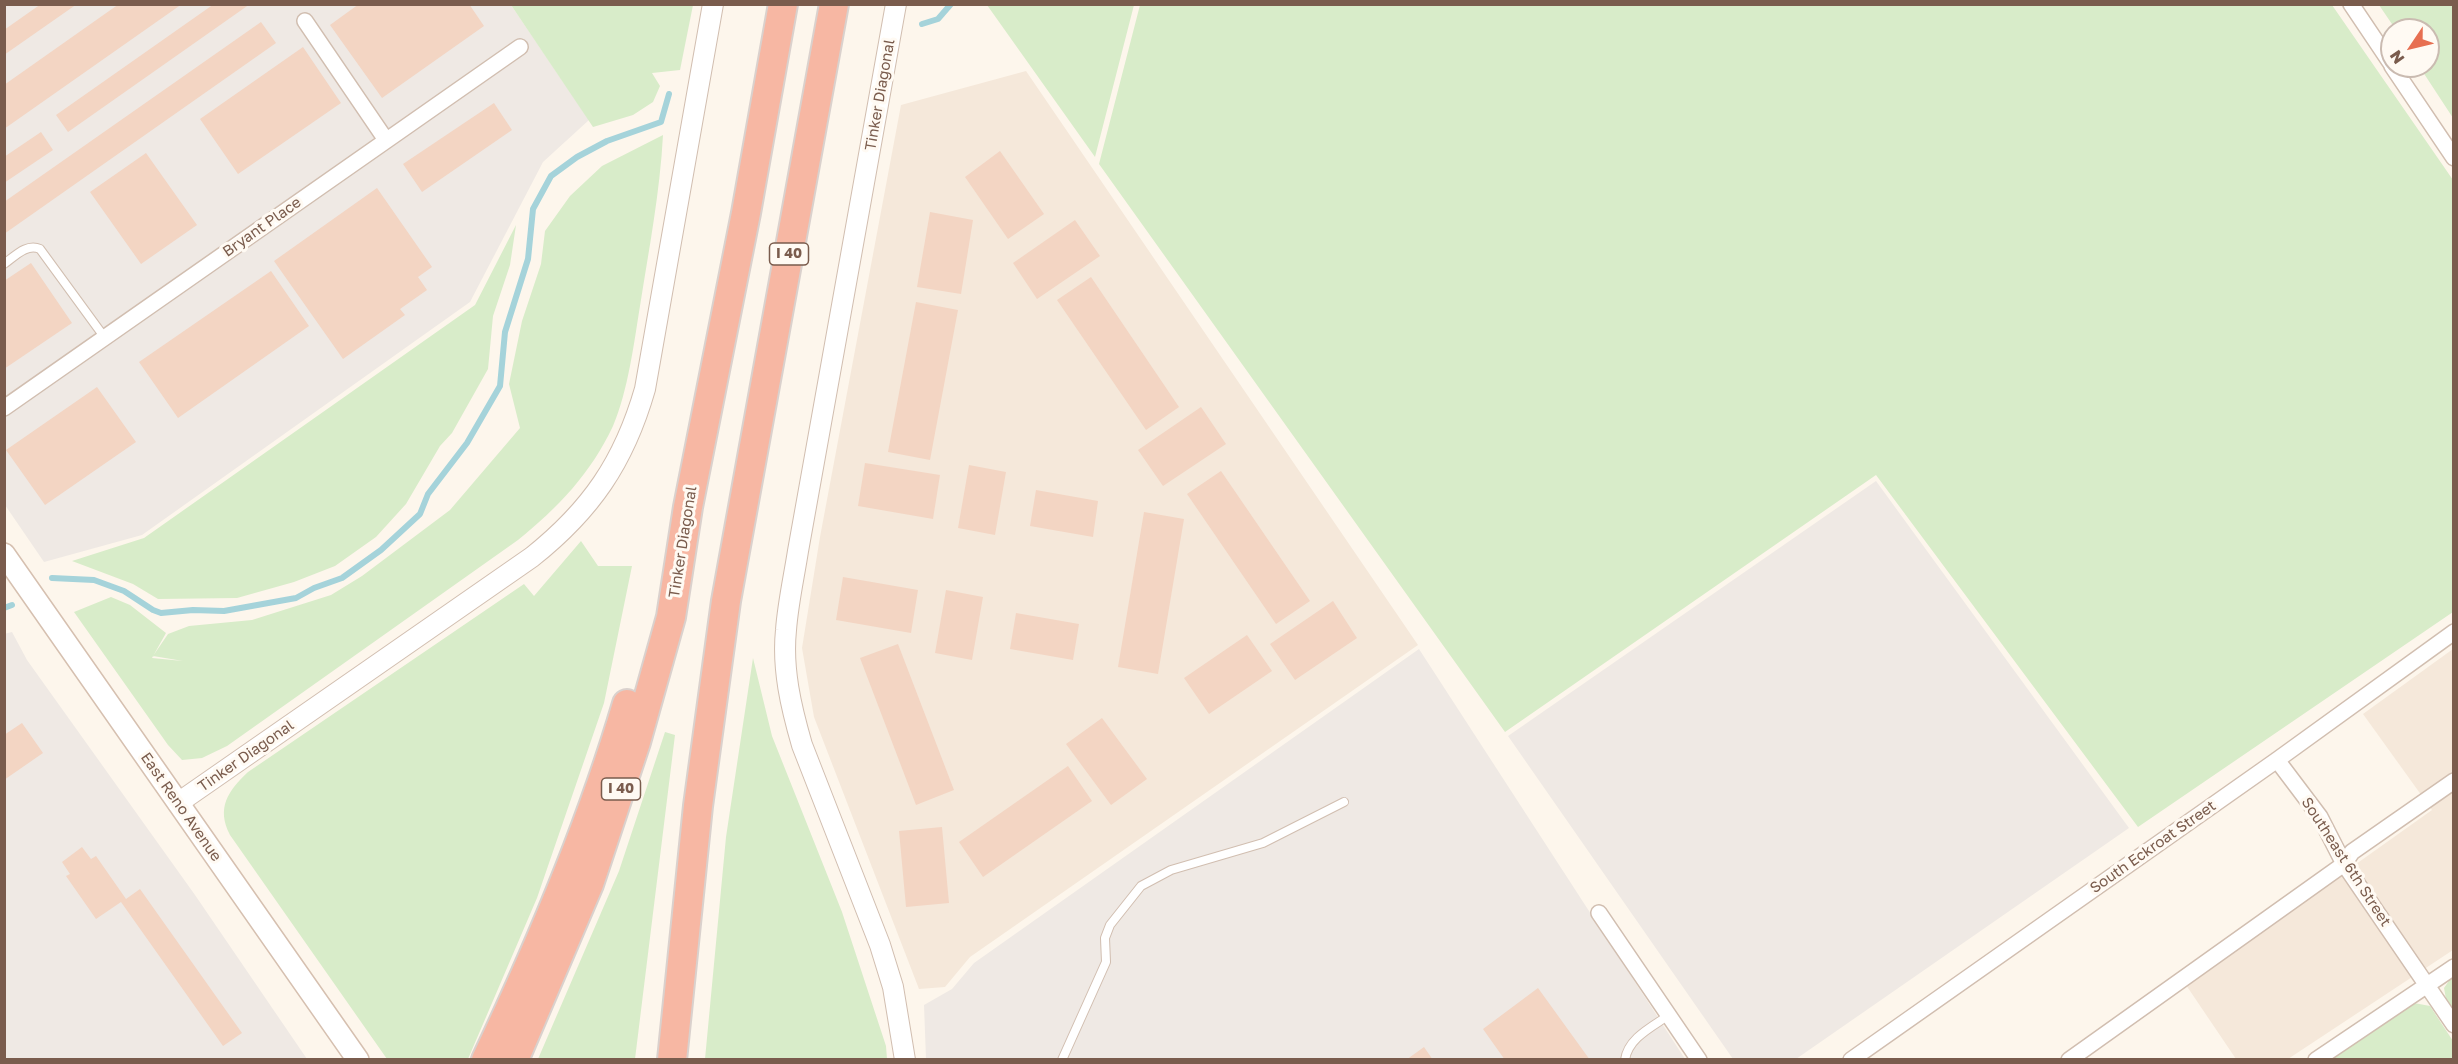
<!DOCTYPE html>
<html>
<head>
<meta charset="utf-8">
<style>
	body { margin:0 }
	#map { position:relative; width:2458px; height:1064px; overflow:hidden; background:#fdf6ec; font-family:"Golos Text",sans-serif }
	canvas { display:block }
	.frame { position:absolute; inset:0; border:6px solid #7a5c4d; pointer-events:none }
	.north { position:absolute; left:2380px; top:18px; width:60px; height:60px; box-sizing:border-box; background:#fffaf3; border:2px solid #cabbb1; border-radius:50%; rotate:235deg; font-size:16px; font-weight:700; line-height:24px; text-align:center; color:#7a5c4d }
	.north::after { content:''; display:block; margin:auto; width:21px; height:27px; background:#e76f51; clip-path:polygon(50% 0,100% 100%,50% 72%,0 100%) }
</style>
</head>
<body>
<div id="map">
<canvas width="2458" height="1064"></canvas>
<div class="frame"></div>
<div class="north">N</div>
</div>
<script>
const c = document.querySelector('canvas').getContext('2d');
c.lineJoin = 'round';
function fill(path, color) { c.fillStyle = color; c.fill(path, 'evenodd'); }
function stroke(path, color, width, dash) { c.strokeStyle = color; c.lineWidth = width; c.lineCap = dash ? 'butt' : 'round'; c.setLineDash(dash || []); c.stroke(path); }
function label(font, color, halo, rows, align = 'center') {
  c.font = font + ' "Golos Text",sans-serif'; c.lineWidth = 6; c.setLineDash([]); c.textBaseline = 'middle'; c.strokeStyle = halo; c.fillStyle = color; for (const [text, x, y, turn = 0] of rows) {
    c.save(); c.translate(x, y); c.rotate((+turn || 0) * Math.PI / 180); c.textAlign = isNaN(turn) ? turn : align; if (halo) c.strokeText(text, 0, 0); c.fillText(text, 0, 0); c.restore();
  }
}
fill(new Path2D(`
	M1026 71 1418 645 970 957 945 987 919 989 814 717 802 648 820 537 901 105Z
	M2453 649V950L2288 1059H2236L2186 985 2432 810 2363 714Z`), '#f5e8da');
fill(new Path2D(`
	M4 5H511L589 120 543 162 470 302 142 535 44 562 5 505Z
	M1876 481 2129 828 1796 1059H1733L1508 736Z
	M12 632 27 660 195 895 307 1059H5L4 634Z
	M1419 649 1685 1059H926L924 1005 952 989 974 963Z`), '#efe9e4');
fill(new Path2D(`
	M511 5H693L680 70 652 73 660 86 653 102 633 115 593 127Z
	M987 5H1134L1095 157Z
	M1140 5H2332L2453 180V612L2138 827 1876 475 1505 732 1099 164Z
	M2379 5H2453V118L2419 66H2428V30H2396Z
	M663 135C660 192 649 249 640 306 634 343 628 391 613 426 591 473 558 508 518 540L227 746 202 758 182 760 168 745 74 612 111 597 130 605 166 633 152 658 183 661 153 656 168 634 189 626 252 620 331 595 362 576 450 510 520 428 509 384 522 321 541 264 545 231 570 196 602 166Z
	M516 225 510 265 493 316 488 369 452 433 440 446 406 504 376 537 335 566 294 582 237 598 158 599 133 584 72 561 144 538 475 305Z
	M581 541 598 566H632L604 703 537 898 468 1059H387L230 835C216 808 228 791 248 772L524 584 534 596Z
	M753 658 772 736 842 912 886 1046 887 1059H705L726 837Z
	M665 732 675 735 635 1059H538L619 871Z
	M2453 975V1011L2446 999 2444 988Z
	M2414 1003 2430 1006 2453 1041V1059L2329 1060Z`), '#d8ecc9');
stroke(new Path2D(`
	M922 24 938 19 951 4
	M52 578 94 580 124 591 153 610 161 613 193 610 224 611 296 598 314 588 342 578 381 550 420 514 428 494 467 443 500 386 505 332 528 259 533 209 551 176 577 157 607 141 661 122 669 94
	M4 608 12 605`), '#a5d3da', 6);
fill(new Path2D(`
	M41 4H77L4 55V30Z
	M119 4H182L4 129V85Z
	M214 4H250L68 132 56 115Z
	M359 4H469L484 26 382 98 330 25Z
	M261 22 276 43 4 234V202Z
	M303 47 341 103 238 174 200 119Z
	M494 103 512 130 422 192 403 164Z
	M41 132 53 150 4 183V157Z
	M1000 151 1044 214 1008 239 965 177Z
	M146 153 197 225 141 264 90 192Z
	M377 188 432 267 418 277 427 290 400 309 405 315 343 359 274 261Z
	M930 212 973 220 961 294 917 287Z
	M1075 220 1100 256 1037 299 1013 263Z
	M31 263 72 323 4 369V281Z
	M271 271 309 326 178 418 139 362Z
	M1091 277 1179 407 1146 430 1057 300Z
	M916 302 958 310 930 460 888 452Z
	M97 387 136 442 45 505 6 450Z
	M1201 407 1226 444 1163 486 1138 450Z
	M865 463 940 475 933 519 858 506Z
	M969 465 1006 472 995 535 958 528Z
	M1221 471 1310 601 1276 624 1187 494Z
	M1036 490 1098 501 1093 537 1030 526Z
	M1144 512 1184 519 1158 674 1118 667Z
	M843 577 918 590 911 633 836 620Z
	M946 590 983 597 972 660 935 653Z
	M1333 601 1357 638 1295 680 1270 644Z
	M1016 613 1079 624 1073 660 1010 649Z
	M1247 635 1272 671 1209 714 1184 678Z
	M898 644 954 790 916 805 860 658Z
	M1102 718 1147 779 1111 805 1066 744Z
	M22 723 43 753 4 780V735Z
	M1068 766 1092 801 983 877 959 842Z
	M942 827 949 903 906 907 899 831Z
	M82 847 91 859 96 856 126 899 140 889 242 1033 223 1046 121 902 96 919 66 876 70 874 62 862Z
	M1538 988 1590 1060H1505L1483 1029Z
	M1424 1047 1433 1060H1406Z`), '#f3d5c3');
const service = new Path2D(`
	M4 264C15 256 27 243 40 249L105 338
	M1062 1060 1106 962 1105 938 1110 925 1141 886 1171 870 1263 843 1344 802
	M1625 1060C1628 1038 1652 1027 1669 1015`);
const minor = new Path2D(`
	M2351 4 2392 65
	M305 21 386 140
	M2392 66 2454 158
	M4 408 520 47
	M2277 760 2320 817 2344 864 2454 1025
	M1599 913 1699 1060
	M1851 1060 2277 760 2454 632
	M2069 1060 2344 864 2352 852 2454 781
	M2316 1060 2454 967`);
const tertiary = new Path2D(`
	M896 4 798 551C794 577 788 603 786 630 782 669 791 707 802 745L880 945 893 987 905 1060
	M178 803 532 557C591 510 624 462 645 389L713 4`);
const secondary = new Path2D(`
	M4 554 358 1060`);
const motorway = new Path2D(`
	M486 1060C541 944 591 826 627 704
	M514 1060 589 884 636 742 671 617 688 507 746 213 783 4
	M672 1060 698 806 726 601 834 4`);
stroke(service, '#d1beb0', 10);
stroke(minor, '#d1beb0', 18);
stroke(tertiary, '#d1beb0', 22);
stroke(secondary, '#d6c0b0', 24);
stroke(motorway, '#dad1cd', 32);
stroke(service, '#fff', 8);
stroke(minor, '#fff', 15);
stroke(tertiary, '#fff', 20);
stroke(secondary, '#fff', 21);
stroke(motorway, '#f7b7a3', 28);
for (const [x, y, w] of [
	[789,254,39],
	[621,789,39]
]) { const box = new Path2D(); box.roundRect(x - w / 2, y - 11, w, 22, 4.5); c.fillStyle = '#fffaf3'; c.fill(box); stroke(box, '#7a5c4d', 1.5); }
label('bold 14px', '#7a5c4d', null, [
	["I 40",789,254],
	["I 40",621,789]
]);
label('15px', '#7a5c4d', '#fffaf3', [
	["Tinker Diagonal",880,95,-80],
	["Bryant Place",262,227,-35],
	["Tinker Diagonal",683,542,-81],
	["Tinker Diagonal",246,756,-35],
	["East Reno Avenue",181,807,55],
	["South Eckroat Street",2153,847,-35],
	["Southeast 6th Street",2346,862,57]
]);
</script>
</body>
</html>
